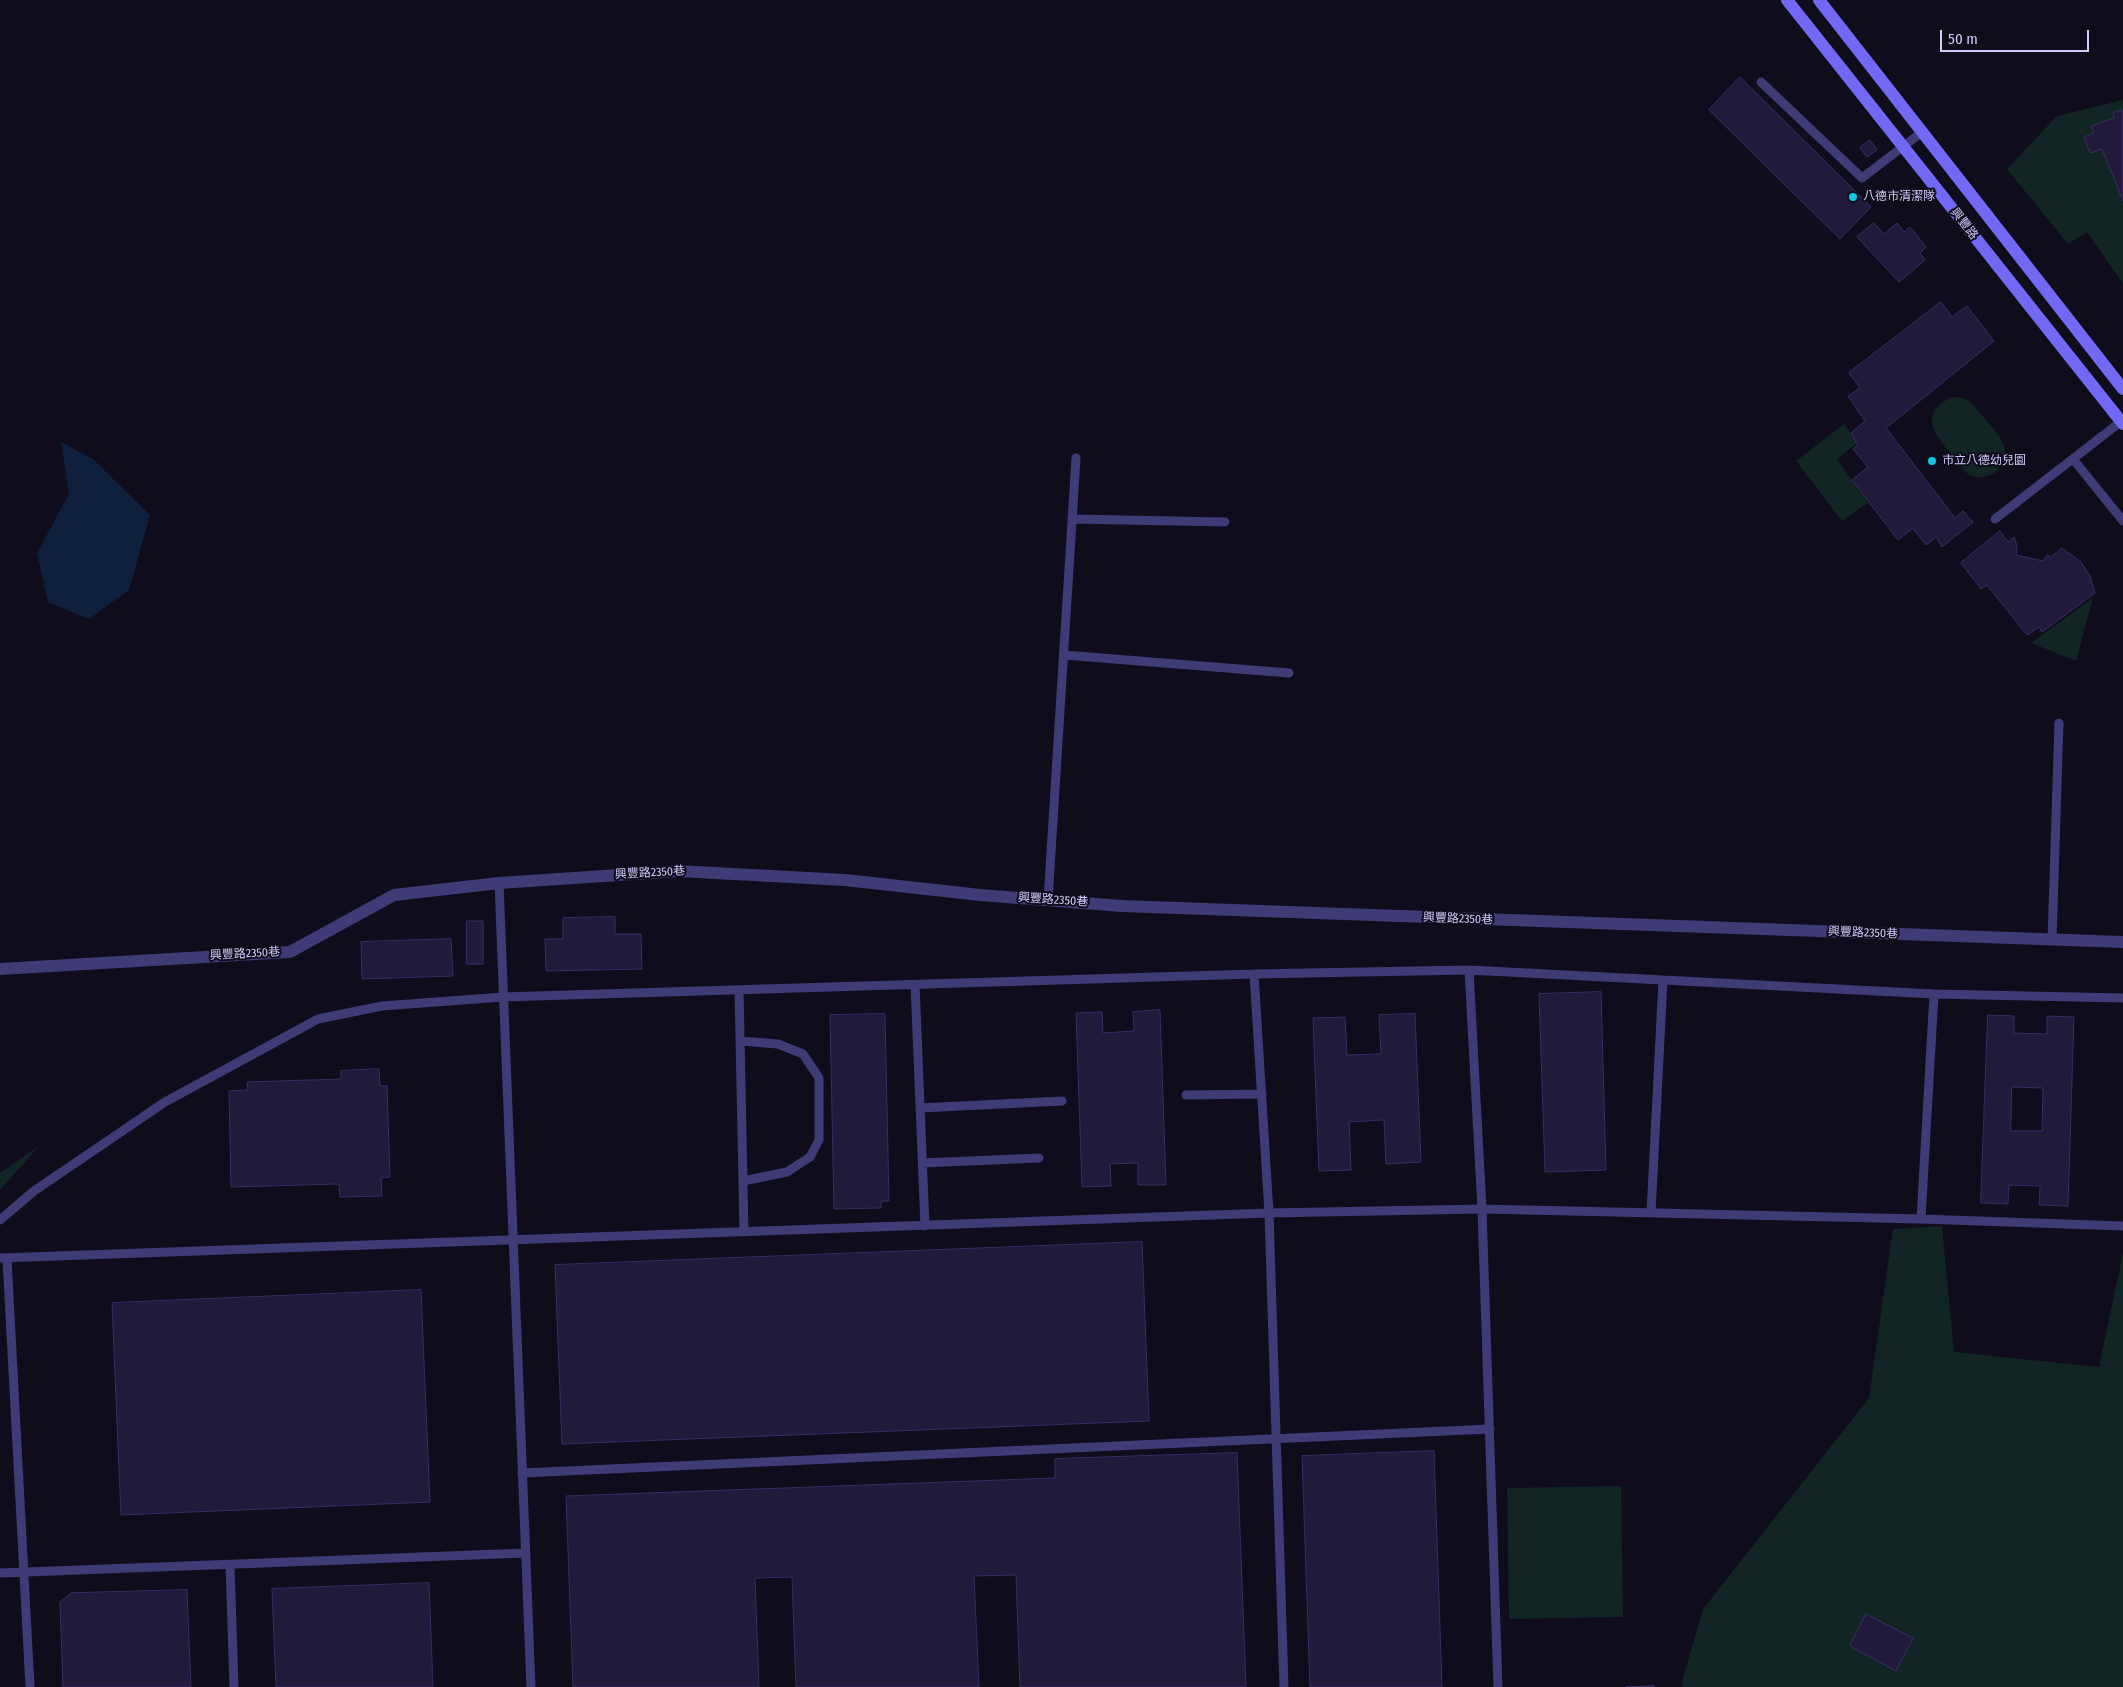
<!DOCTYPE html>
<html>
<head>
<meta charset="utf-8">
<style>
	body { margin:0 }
	#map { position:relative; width:2123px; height:1687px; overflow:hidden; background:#0f0c1b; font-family:"Fira Sans Condensed",sans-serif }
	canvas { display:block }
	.scale { position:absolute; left:1940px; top:30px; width:149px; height:22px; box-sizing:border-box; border:2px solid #d2cbfb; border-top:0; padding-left:6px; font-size:15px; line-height:18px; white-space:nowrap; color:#d2cbfb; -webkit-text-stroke:4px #0f0c1b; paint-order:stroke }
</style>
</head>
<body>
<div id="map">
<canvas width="2123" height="1687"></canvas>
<div class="scale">50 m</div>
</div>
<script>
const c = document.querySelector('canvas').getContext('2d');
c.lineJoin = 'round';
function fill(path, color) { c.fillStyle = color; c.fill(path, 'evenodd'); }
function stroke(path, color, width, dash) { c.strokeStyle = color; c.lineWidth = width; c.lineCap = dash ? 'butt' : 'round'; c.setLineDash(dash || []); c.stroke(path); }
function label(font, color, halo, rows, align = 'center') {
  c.font = font + ' "Fira Sans Condensed","Noto Sans TC",sans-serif'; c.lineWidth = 4; c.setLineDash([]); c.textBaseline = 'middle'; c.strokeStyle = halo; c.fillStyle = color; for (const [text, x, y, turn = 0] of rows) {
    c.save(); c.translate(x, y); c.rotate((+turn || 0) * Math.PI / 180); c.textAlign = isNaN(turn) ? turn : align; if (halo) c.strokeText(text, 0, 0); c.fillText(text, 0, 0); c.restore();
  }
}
fill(new Path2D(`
	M2123 100V284L2087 232 2068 244 2007 169 2057 116Z
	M1952 397C1955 397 1960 397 1963 398 1972 401 1979 412 1985 419 1998 433 2016 453 1997 471 1990 477 1976 480 1968 474 1962 469 1956 460 1951 454 1934 434 1918 412 1952 397Z
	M1844 424 1857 443 1837 459 1868 503 1842 521 1796 461Z
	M2093 598 2076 661 2031 643Z
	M39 1146 0 1190V1173Z
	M1942 1226 1954 1352 2099 1367 2123 1253V1687H1683L1682 1681 1703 1609 1869 1398 1893 1229Z
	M1621 1486 1623 1617 1509 1619 1507 1488Z`), '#102524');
fill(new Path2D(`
	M61 442 93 459 150 515 129 590 89 619 48 602 37 553 69 494Z`), '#0f203d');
const building = new Path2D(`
	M1740 77 1871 207 1840 239 1709 110Z
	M2122 110 2123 113V201L2102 149 2090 153 2084 137 2094 133 2091 126 2114 118 2113 113Z
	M1870 140 1877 150 1867 157 1860 148Z
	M1874 223 1884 234 1897 223 1904 232 1910 227 1926 247 1920 253 1925 260 1899 282 1857 237Z
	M1941 302 1952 317 1967 306 1994 341 1886 428 1955 518 1963 511 1973 522 1942 547 1936 537 1926 545 1913 528 1898 540 1852 480 1868 467 1853 449 1858 445 1851 433 1865 421 1848 396 1860 388 1849 373Z
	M2000 531 2008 542 2014 537 2017 546 2016 555 2043 561 2047 555 2051 557 2062 548 2081 562 2090 576 2095 593 2042 632 2039 627 2027 635 1987 585 1981 589 1961 563Z
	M615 917V934H641L642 969 546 971 545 939H563V918Z
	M467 921H483V964H467Z
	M451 939 453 976 362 979 361 942Z
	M1601 992 1606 1170 1545 1172 1539 994Z
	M1160 1010 1166 1185H1138V1163L1110 1164 1111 1186 1082 1187 1076 1013 1102 1012 1103 1033 1134 1031 1133 1012Z
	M885 1014 889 1201H881V1208L834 1209 830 1015Z
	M1415 1014 1421 1162 1386 1164 1384 1120 1349 1122 1351 1170 1319 1171 1313 1018 1345 1017 1347 1055 1381 1054 1379 1015Z
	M1988 1015 2014 1016V1033L2047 1034V1016L2074 1017 2068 1206 2039 1205 2040 1186 2009 1185 2008 1204 1981 1203ZM2012 1087 2043 1088 2042 1131H2011Z
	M379 1069 380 1086H387L390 1177 381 1178 382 1196 340 1197 339 1184 231 1187 229 1091 248 1090 247 1082 341 1079V1071Z
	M1142 1242 1149 1421 562 1444 555 1265Z
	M421 1290 430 1502 121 1515 112 1303Z
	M1434 1451 1442 1687H1310L1302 1456Z
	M1237 1453 1246 1687H1020L1016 1575 974 1576 979 1687H796L792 1577 755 1578 759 1687H573L566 1496 1055 1478V1459Z
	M429 1583 433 1687H276L272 1589Z
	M187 1590 191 1687H63L60 1602 71 1593Z
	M1866 1614 1913 1638 1896 1671 1850 1646Z
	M1654 1686V1687H1626Z`);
fill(building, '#221a3b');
stroke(building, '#3a2e65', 1);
stroke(new Path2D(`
	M1761 82 1862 178 1922 132
	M2073 459 2123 521
	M1072 519 1225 522
	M1995 519 2123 420
	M1064 655 1289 673
	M499 883 531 1687
	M1048 900 1076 458
	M2052 940 2059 723
	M1469 970 1482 1209 1498 1687
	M1254 974 1269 1213 1284 1687
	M915 985 925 1226
	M739 990 744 1232
	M740 1041 778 1044 803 1054 819 1078V1140L810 1157 787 1172 743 1181
	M1186 1095 1262 1094
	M920 1108 1062 1101
	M923 1163 1039 1158
	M1651 1213 1663 980
	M1921 1219 1934 994
	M0 1220 34 1191 165 1102 318 1019 382 1006 503 997 1254 974 1469 970 1934 994 2123 998
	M0 1258 1269 1213 1482 1209 1921 1219 2123 1226
	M7 1259 30 1687
	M522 1473 1490 1429
	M230 1565 234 1687
	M0 1573 526 1553`), '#3f3b77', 9);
stroke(new Path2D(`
	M0 969 290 952 394 895 499 883 678 871 845 880 980 895 1122 906 2123 942`), '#3f3b77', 12);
stroke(new Path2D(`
	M1787 0 2123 424
	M1819 0 2123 389`), '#7169f4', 12);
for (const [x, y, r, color] of [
	[1853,197,5,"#11c6e0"],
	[1932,461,5,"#11c6e0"]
]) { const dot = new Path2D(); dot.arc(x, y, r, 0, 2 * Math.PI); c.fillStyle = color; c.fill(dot); stroke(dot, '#0f0c1b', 2); }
label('12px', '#d2cbfb', '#0f0c1b', [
	["八德市清潔隊",1863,197],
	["市立八德幼兒園",1942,461]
], 'left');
label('12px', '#d2cbfb', '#0f0c1b', [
	["興豐路",1964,224,52],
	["興豐路2350巷",650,873,-3],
	["興豐路2350巷",1053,900,4],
	["興豐路2350巷",1458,919,2],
	["興豐路2350巷",1863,933,2],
	["興豐路2350巷",245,954,-3]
]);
</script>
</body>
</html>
